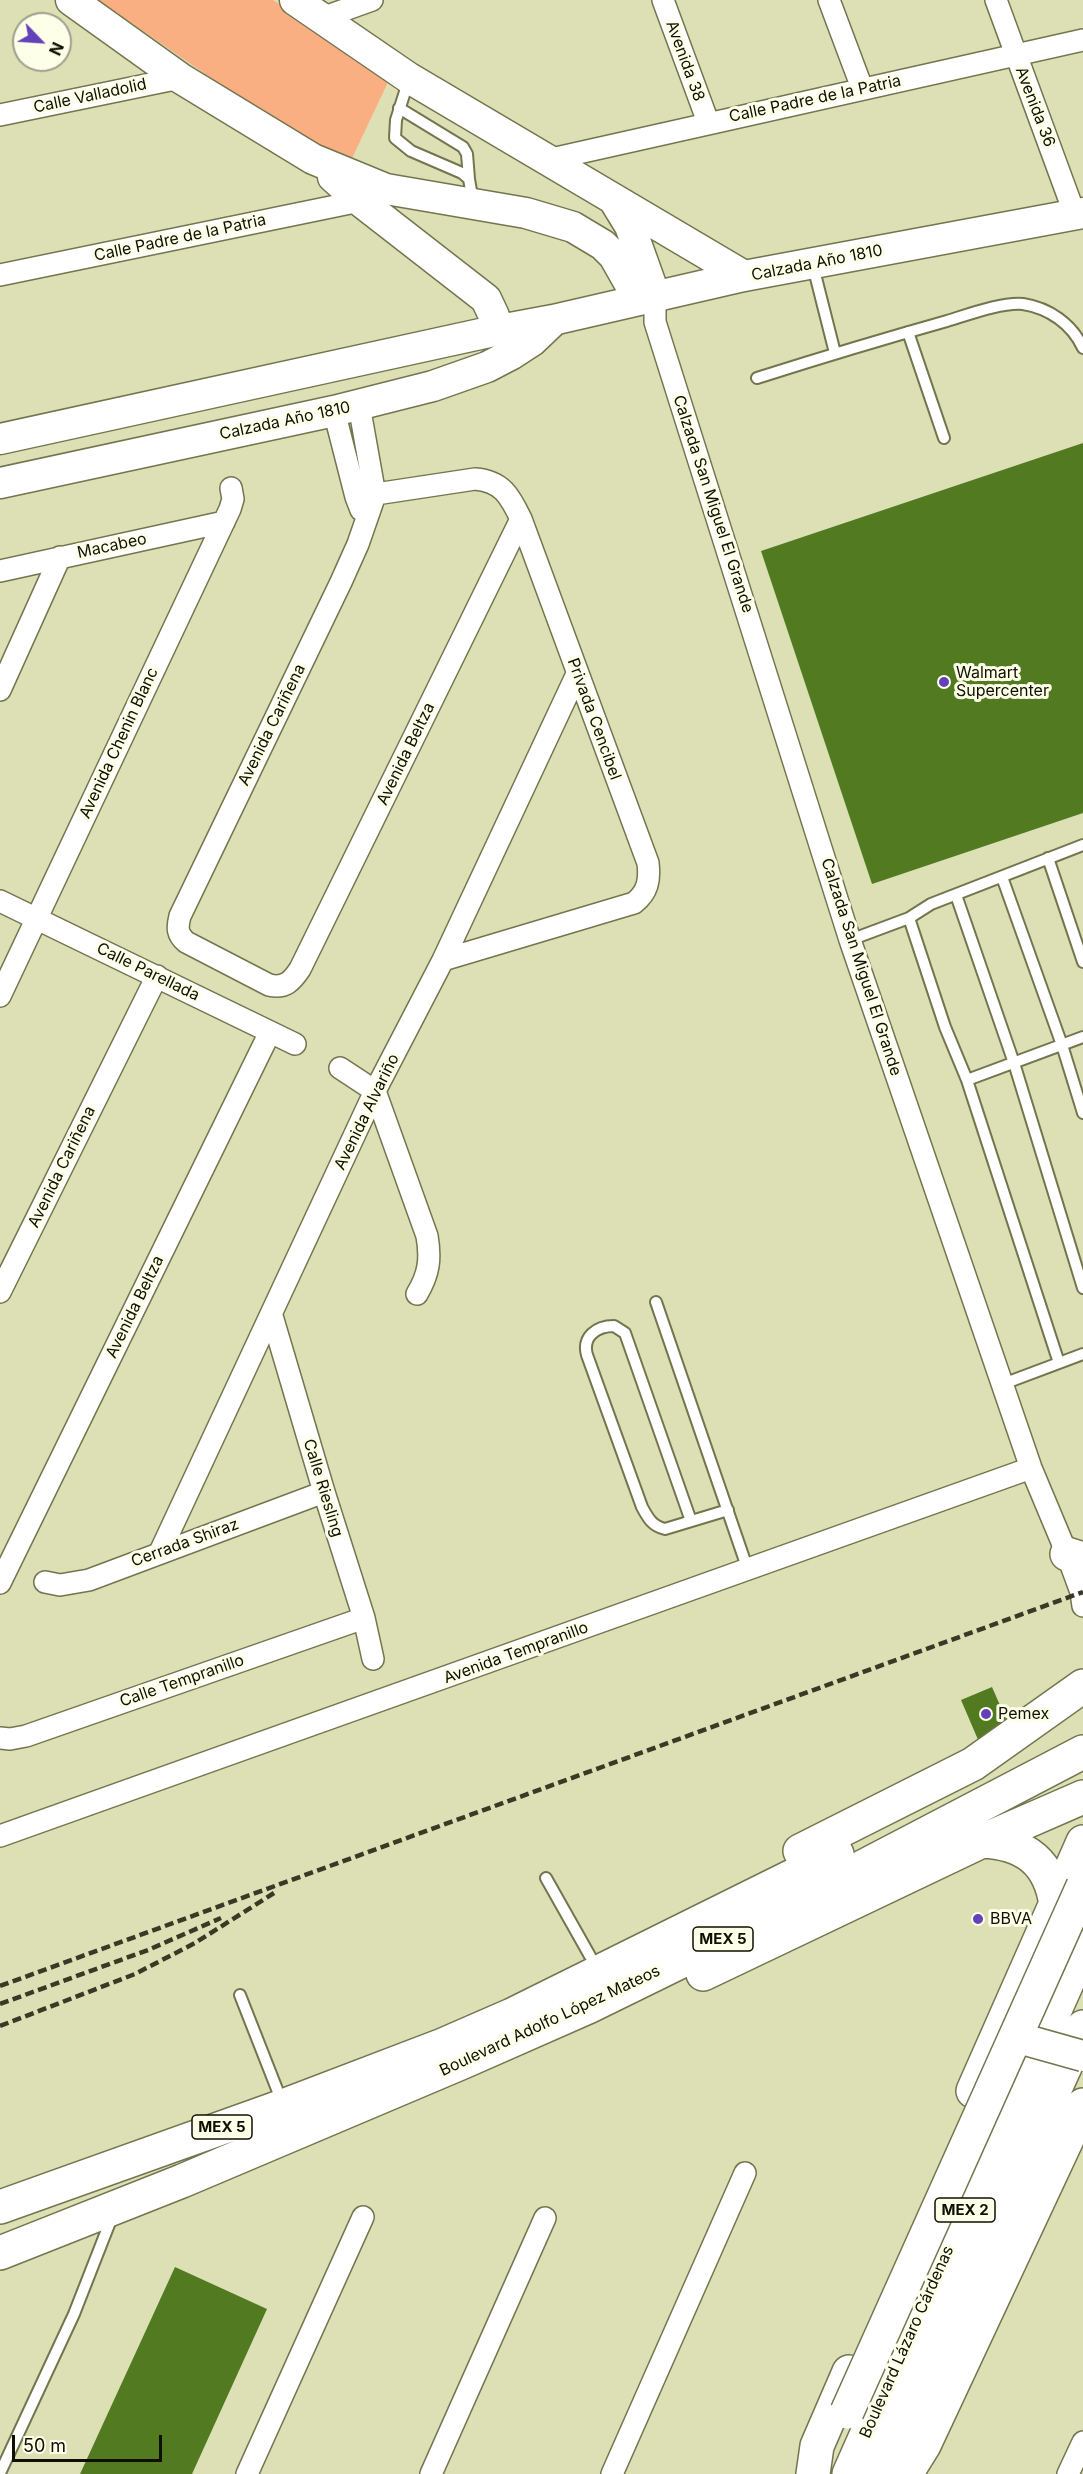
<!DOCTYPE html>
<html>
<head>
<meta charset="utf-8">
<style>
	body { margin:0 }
	#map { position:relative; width:1083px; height:2474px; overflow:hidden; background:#dde0b5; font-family:Inter,sans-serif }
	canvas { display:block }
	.north { position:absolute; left:12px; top:12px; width:60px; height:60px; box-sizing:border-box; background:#fdffe9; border:2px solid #9e9f8d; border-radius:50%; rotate:115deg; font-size:16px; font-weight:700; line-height:24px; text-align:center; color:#0f0f02 }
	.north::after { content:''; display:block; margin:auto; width:21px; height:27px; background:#6341b9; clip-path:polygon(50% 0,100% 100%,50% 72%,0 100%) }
	.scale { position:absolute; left:12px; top:2435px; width:150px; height:27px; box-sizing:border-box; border:3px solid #0f0f02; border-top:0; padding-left:8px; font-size:18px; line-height:21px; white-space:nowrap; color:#0f0f02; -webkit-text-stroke:4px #fdffe9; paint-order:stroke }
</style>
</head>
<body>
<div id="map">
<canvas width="1083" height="2474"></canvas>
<div class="north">N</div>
<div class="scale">50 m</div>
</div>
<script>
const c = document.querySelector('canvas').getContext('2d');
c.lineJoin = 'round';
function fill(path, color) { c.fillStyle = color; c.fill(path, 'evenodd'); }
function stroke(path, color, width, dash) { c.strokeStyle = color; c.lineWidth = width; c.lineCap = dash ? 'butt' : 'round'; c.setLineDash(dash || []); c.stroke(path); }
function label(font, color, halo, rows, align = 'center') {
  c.font = font + ' Inter,sans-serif'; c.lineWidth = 6; c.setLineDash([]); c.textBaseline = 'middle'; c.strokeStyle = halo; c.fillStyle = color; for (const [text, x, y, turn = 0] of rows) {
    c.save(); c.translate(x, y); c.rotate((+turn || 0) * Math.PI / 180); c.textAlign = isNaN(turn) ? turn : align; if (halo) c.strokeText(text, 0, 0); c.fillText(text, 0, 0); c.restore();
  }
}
fill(new Path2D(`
	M98 0H273L390 78 346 171Z`), '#faaf83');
fill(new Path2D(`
	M1083 443V813L872 884 761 551Z
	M992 1687 1010 1728 979 1742 961 1700Z
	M175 2267 267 2309 192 2474H80Z`), '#517a21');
const lane = new Path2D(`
	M409 79 396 120 395 138 411 151 462 173 469 179 473 202
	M399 108 463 147 467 154 469 179
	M813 266 835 353
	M908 332 944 438
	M757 378C820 358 883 339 947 321 967 315 1002 302 1023 304 1049 308 1072 324 1083 348
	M1048 858 1083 962
	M1002 877 1062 1045 1083 1113
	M956 895 1014 1063 1083 1288
	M909 918 945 1027 967 1080 1083 1037
	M850 940 909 918 931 904 1083 845
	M967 1080 1059 1363
	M656 1302 748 1570
	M1003 1384 1083 1354
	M691 1521 625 1333 614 1326C596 1326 582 1337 587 1355L642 1507C648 1518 652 1526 665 1529L728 1510
	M546 1878 590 1956
	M240 1995 282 2102
	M0 2473 74 2314 112 2217`);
const street = new Path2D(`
	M663 0 708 122
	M829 0 862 88
	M996 0 1075 215
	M322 18 372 0
	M0 115 180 78
	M547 160 1083 40
	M0 275 360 201
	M655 296V322L850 940 1031 1468 1067 1554 1081 1592 1083 1606
	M359 405 375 495 358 544 341 582 180 916C177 928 177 934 186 942L269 985C285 989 292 981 300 969L521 519
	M334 411 356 497 361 510
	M356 497 475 479C502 481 510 496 521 519L648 863C650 880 648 892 634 903L443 960
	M0 571 224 522
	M0 690 60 557
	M0 901 295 1044
	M0 996 230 509 233 499 231 488
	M340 1068 375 1091 427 1236C431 1259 429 1274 417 1294
	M0 1292 157 976
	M272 1316 324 1492 364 1618 373 1659
	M160 1552 375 1091 443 960 577 674
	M45 1582 60 1585 89 1580 324 1492
	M0 1583 270 1032
	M0 1738 10 1739 26 1736 364 1618
	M0 1836 1031 1468
	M247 2474 363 2217
	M431 2474 545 2218
	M612 2474 745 2173
	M1068 2474 1083 2442`);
const secondary = new Path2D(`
	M71 0 180 78 313 159 386 189 526 213 573 227 603 245 614 256 639 300
	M295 0 409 78 744 276
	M333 177 360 201 486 299 494 316V331
	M614 200 630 226 655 296
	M0 439 494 331 553 320 744 276 1083 213
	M0 483 334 411 433 386 487 367 512 354 532 341 553 321`);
const highway = new Path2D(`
	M1067 1554 1083 1559
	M982 1841C1025 1843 1050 1862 1056 1905
	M800 1851 973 1764 1083 1686
	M703 1974 982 1841 1083 1797
	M973 2091 1083 1842
	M0 2207 283 2106 443 2045 512 2015 837 1854
	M0 2253 182 2181 463 2062 588 2007 694 1955 1083 1752
	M813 2474 817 2446 849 2372
	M849 2474 1083 1947
	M881 2474 1083 2027
	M906 2474 924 2445 1083 2105`);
stroke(lane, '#73754e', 14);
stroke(street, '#73754e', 24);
stroke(secondary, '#73754e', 33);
stroke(highway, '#73754e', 36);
stroke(lane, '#fff', 10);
stroke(street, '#fff', 21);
stroke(secondary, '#fff', 30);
stroke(highway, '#fff', 33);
stroke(new Path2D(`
	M0 1986 1083 1592
	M0 2004 148 1950 221 1918
	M0 2026 135 1974 195 1943 274 1893`), '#393926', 4.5, [9, 4.5]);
const secondaryBridge = new Path2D(`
	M1015 2037 1083 2056`);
const highwayBridge = new Path2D(`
	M847 2412 1083 1886`);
stroke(secondaryBridge, '#73754e', 33, []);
stroke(highwayBridge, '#73754e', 36, []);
stroke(secondaryBridge, '#fff', 30);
stroke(highwayBridge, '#fff', 33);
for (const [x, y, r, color] of [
	[944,682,6,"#6341b9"],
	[986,1714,6,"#6341b9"],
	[978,1919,6,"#6341b9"]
]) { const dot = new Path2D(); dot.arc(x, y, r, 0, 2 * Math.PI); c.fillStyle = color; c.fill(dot); stroke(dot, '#fdffe9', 2); }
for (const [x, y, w] of [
	[723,1939,60],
	[222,2127,60],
	[965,2210,60]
]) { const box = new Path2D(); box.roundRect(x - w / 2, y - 12, w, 24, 4.5); c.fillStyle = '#fdffe9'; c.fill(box); stroke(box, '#0f0f02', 1.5); }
label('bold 15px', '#0f0f02', null, [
	["MEX 5",723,1939],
	["MEX 5",222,2127],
	["MEX 2",965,2210]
]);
label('16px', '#0f0f02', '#fdffe9', [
	["Avenida 38",685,61,70],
	["Calle Valladolid",90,96,-12],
	["Calle Padre de la Patria",815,99,-12],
	["Avenida 36",1035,107,69],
	["Calle Padre de la Patria",180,238,-12],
	["Calzada Año 1810",817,263,-11],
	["Calzada Año 1810",285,421,-12],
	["Calzada San Miguel El Grande",713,504,72],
	["Macabeo",112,546,-12],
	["Privada Cencibel",594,719,70],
	["Avenida Cariñena",272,725,-64],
	["Avenida Chenin Blanc",119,743,-65],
	["Avenida Beltza",406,754,-64],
	["Calzada San Miguel El Grande",861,967,72],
	["Calle Parellada",148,972,26],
	["Avenida Alvariño",367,1112,-64],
	["Avenida Cariñena",62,1167,-64],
	["Avenida Beltza",135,1307,-64],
	["Calle Riesling",323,1488,73],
	["Cerrada Shiraz",185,1543,-20],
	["Avenida Tempranillo",516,1653,-20],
	["Calle Tempranillo",182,1681,-19],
	["Boulevard Adolfo López Mateos",550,2021,-25],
	["Boulevard Lázaro Cárdenas",907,2342,-66]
]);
label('16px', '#0f0f02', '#fdffe9', [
	["Walmart",956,673],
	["Supercenter",956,691],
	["Pemex",998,1714],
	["BBVA",990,1919]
], 'left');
</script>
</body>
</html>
